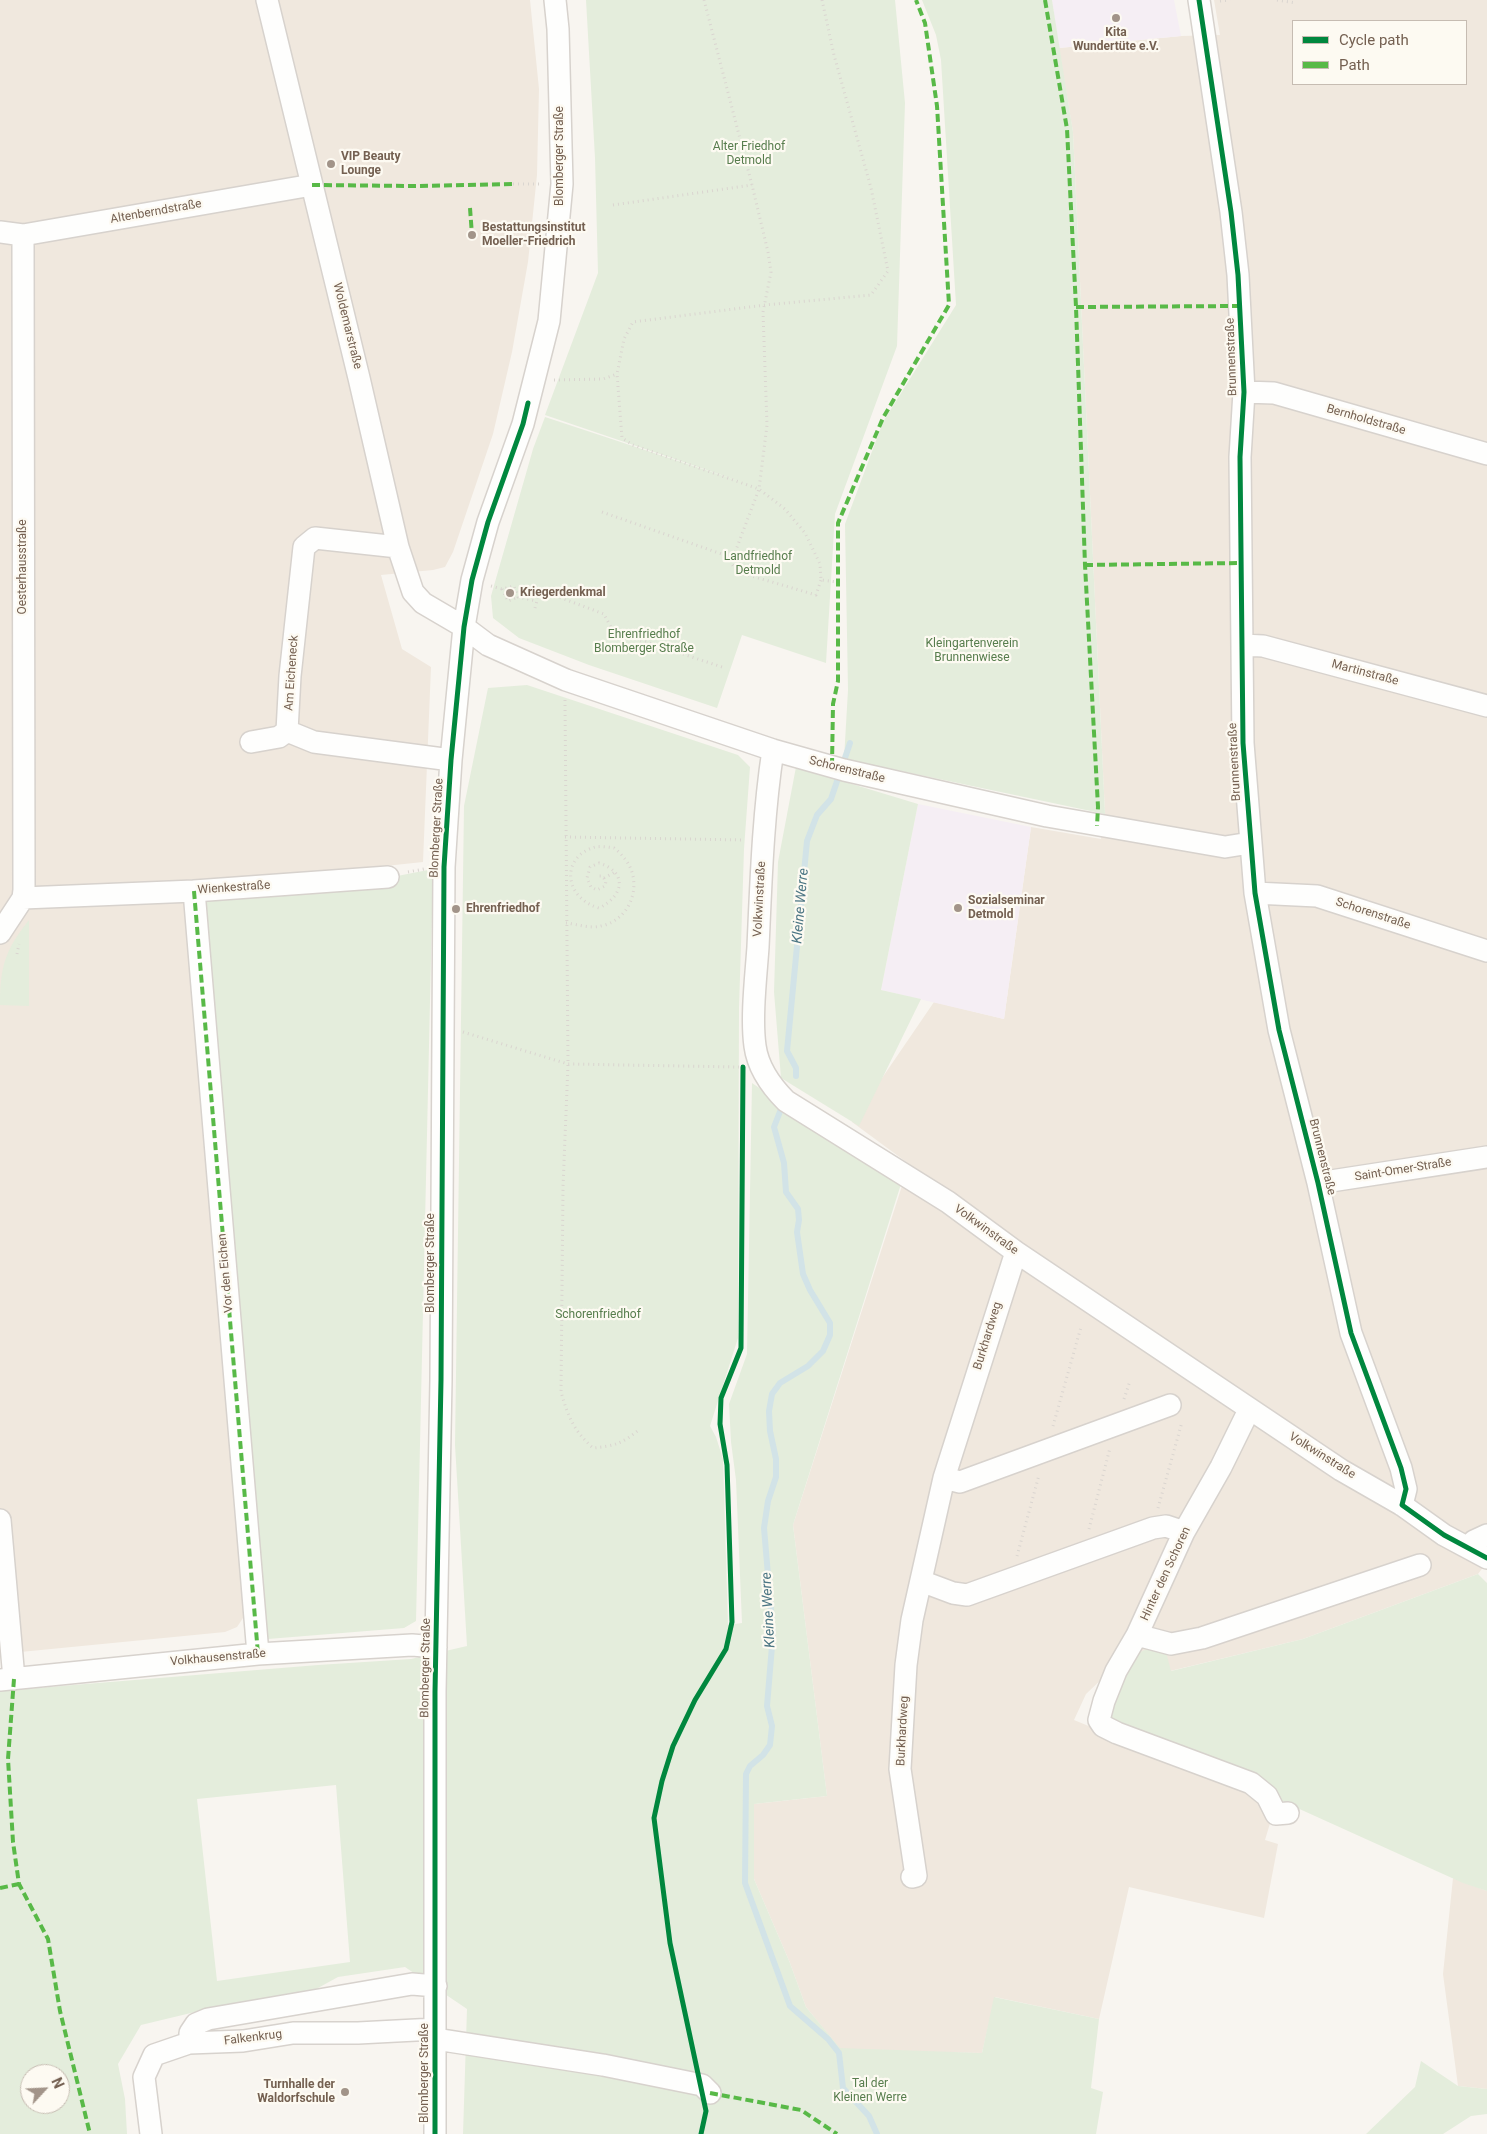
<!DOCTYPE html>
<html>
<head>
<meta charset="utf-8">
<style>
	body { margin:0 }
	#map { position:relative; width:1487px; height:2134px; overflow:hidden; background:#f8f5f0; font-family:Roboto,sans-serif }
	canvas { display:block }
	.legend { position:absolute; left:1292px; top:20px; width:175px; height:65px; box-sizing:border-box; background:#fdfaf2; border:1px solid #c6bcb2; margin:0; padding:6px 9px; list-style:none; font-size:15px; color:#746051 }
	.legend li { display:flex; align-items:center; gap:10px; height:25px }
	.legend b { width:25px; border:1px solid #c6bcb2 }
	.north { position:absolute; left:20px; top:2064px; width:50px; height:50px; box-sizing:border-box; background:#fdfaf2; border:1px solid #c6bcb2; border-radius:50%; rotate:65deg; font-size:14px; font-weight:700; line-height:20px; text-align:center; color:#746051 }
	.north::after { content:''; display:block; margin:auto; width:18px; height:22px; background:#a29489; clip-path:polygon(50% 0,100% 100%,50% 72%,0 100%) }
</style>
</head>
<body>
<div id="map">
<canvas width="1487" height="2134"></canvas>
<ul class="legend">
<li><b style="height:6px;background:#00873e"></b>Cycle path</li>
<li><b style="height:6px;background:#58b947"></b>Path</li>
</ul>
<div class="north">N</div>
</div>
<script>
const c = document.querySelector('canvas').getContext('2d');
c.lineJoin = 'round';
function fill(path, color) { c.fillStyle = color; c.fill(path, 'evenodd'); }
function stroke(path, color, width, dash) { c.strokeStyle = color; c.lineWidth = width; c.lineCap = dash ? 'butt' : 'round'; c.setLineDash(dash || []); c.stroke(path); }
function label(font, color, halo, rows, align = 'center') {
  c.font = font + ' Roboto,sans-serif'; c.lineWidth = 4.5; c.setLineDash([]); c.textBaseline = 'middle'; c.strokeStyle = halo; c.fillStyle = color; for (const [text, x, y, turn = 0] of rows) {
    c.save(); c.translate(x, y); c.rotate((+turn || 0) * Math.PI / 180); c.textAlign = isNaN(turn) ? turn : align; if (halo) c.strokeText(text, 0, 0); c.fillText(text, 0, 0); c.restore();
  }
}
fill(new Path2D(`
	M0 0H530L539 89 537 175 528 262 512 352 493 434 453 552 445 567 433 570 381 575 402 649 431 667 423 862 357 869 186 880 245 1615 237 1627 225 1632 0 1654Z
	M1214 0H1487V1562L1478 1574 1303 1639 1170 1671 1105 1676 1086 1694 1074 1720 1261 1797 1274 1810 1265 1840 1278 1844 1264 1918 1129 1887 1099 2019 995 1997 982 2053 841 2050 806 2007 790 1963 754 1879V1804L827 1796 793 1525 909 1164 852 1122 934 1002 1004 1019 1031 827 1101 839 1105 814 1073 132 1059 48 1181 36 1220 35ZM1293 21H1466V84H1293Z
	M1453 1878 1487 1891V2089L1458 2086 1443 1974Z`), '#f0e8de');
fill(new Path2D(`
	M1052 0H1174L1181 36 1059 48Z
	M918 804 1031 827 1004 1019 881 990Z`), '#f5eef4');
fill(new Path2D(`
	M586 0H895L905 103 897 346 835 514 826 663 742 635 717 708 589 665 519 638 493 618 491 596 533 449 545 417 745 483 545 415 598 273 595 158Z
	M922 0H1052L1073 132 1105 814 844 759 848 690 845 524 883 422 956 305 941 60 936 35Z
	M527 685 738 755 750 767 744 849 739 1008 738 1338 710 1426 716 1437 723 1459 728 1625 742 1623 736 1480 731 1442 729 1404 747 1354 752 1083 901 1184 793 1525 827 1796 754 1804V1879L790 1963 806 2007 840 2048 982 2053 994 1997 1099 2019 1091 2088 1103 2092 1096 2134H463L467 2009 405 1967 338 1977 298 1999 220 2006 141 2025 118 2064 125 2099 127 2134H0V1691L318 1665 411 1659 467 1646 455 1445 464 806 488 688ZM336 1785 350 1962 217 1981 197 1799ZM30 2074H60V2104H30Z
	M796 767 918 804 881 990 921 999 859 1126 781 1078 774 992 778 862Z
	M433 869 416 1621 404 1628 268 1639 202 900 387 878Z
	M29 920V1006L0 1005C0 967 5 950 29 920Z
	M1478 1574 1487 1583V1891L1463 1883 1284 1802 1256 1780 1106 1717 1134 1655 1149 1648 1166 1652 1171 1671 1303 1639Z
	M1421 2061 1458 2086 1487 2089V2114L1471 2116 1443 2134H1366L1415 2087Z`), '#e4eddc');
stroke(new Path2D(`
	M796 1076V1068L787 1051 807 841 817 815 831 799 850 743
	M781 1109 774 1127 784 1163 786 1192 798 1209 799 1220 797 1232 803 1274 810 1290 830 1323V1335L823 1351 808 1366 780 1383 772 1394 769 1411 770 1431 776 1459V1477L768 1501 764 1528 773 1634 767 1706 772 1726 770 1745 763 1755 750 1766 746 1774 745 1883 790 2006 828 2039 839 2053 843 2088 869 2116 877 2134`), '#d2e3e7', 6);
const minor = new Path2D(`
	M267 0 359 378 398 547 413 592 423 603 464 627 488 645 566 680 773 750 844 770 1047 816 1225 847 1250 843
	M1199 0 1231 212 1238 275 1244 392 1240 457 1243 743 1255 893 1279 1030 1318 1183 1351 1333 1401 1468 1406 1489 1402 1505
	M0 232 23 235 312 185
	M1244 392 1274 393 1487 454
	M398 547 315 538 304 547 290 676 287 731 314 742 451 760
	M1242 645 1263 646 1487 706
	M251 742 279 737 287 731
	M773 750C763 816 761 881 758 947 756 976 751 1017 755 1046 758 1068 771 1086 786 1101L948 1202 1016 1252 1341 1470 1402 1505 1444 1535 1487 1558
	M194 891 258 1654
	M1255 893 1317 896 1487 951
	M23 898 194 891 388 877
	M0 933 23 898 24 890 23 235
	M1318 1183 1487 1157
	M1249 1410 1221 1467 1184 1532 1137 1635 1116 1671 1104 1701 1099 1720 1103 1726 1117 1733 1251 1783 1267 1796 1276 1814 1288 1813
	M944 1478 960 1482 1170 1405
	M0 1520 14 1679
	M1469 1547 1474 1541 1487 1535
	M921 1581 953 1593 967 1595 1153 1528 1166 1526 1184 1532
	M1137 1635 1171 1644 1202 1638 1420 1565
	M0 1680 258 1654 412 1645 436 1647
	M912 1877 916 1876 900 1769 906 1665 912 1620 944 1478 1016 1252
	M436 2039 603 2065 702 2085 710 2093
	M190 2043V2033L196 2024 208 2019 412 1984 436 1986
	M151 2134 144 2077 154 2055 189 2043 243 2041 293 2033H358L435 2029
	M435 2134V1692L441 1380 444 867 451 760 464 627 472 580 488 522 523 424 549 321 562 184 558 29 555 0`);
stroke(minor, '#d7d2cd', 24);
stroke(new Path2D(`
	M704 0 752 185 768 252 771 272 763 312 767 425 759 489 731 563 738 572 816 595 821 580
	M822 0 834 55 871 188 888 271 871 295 765 305 633 322 624 339 617 374 622 438 633 445 759 489 785 509 805 533 820 564 821 580 837 582
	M1277 0 1296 3
	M1220 1 1230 0
	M513 184H541
	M613 205 752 185
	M554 380 603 379 617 374
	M602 512 733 558
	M491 586 502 589 514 586 518 597 537 601
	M502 589 508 601 518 597
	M535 608 540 590 604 614 613 631 722 667
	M565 700 568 1064 563 1187 561 1392C568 1416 573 1430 593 1448 615 1446 623 1443 640 1429
	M565 837 745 840
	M408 872 424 869
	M604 878 615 872
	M566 923C576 924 591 929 601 926 631 920 644 883 625 859 622 855 618 851 614 848 608 847 601 846 595 847 560 857 564 898 599 908 624 896 628 872 599 863L590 867 587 878 591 887 597 890 605 886 606 881 602 876H599
	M17 954 19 944
	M463 1032 568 1064 739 1067
	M1124 1399 1130 1381
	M1053 1426 1081 1327
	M1158 1508 1182 1422
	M1089 1529 1110 1448
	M1017 1556 1039 1475`), '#dad5d0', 3, [1, 4]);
stroke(minor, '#fefefd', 21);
stroke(new Path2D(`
	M1045 0 1067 129 1076 307 1085 565 1098 807 1097 826
	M312 185 415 186 513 184
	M470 208 472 235
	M1076 307 1239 306
	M1085 565 1241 563
	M832 766 833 704 838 681V523L883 418 949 305 937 106 925 23 916 0
	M194 891 258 1654
	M14 1679 8 1759 13 1842 19 1884 48 1939 60 2011 90 2134
	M0 1888 19 1884
	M710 2093 801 2110 837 2134`), '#58b947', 4, [8, 4]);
stroke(new Path2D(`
	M1199 0 1231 212 1238 275 1244 392 1240 457 1243 743 1255 893 1279 1030 1318 1183 1351 1333 1401 1468 1406 1489 1402 1505 1444 1535 1487 1558
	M435 2134V1692L441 1380 444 867 451 760 464 627 472 580 488 522 523 424 528 403
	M701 2134 706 2111 670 1943 654 1818 662 1781 673 1746 695 1700 726 1649 732 1622 727 1465 720 1424 721 1398 741 1348 743 1067`), '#00873e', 5);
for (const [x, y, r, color] of [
	[1116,18,5,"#a29489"],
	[331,164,5,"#a29489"],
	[472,235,5,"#a29489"],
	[510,593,5,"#a29489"],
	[958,908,5,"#a29489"],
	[456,909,5,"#a29489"],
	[345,2092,5,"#a29489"]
]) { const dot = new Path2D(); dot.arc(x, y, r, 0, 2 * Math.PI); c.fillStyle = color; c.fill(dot); stroke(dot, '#fdfaf2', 2); }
label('bold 12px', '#746051', '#fdfaf2', [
	["Kita",1116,33,"center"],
	["Wundertüte e.V.",1116,47,"center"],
	["VIP Beauty",341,157],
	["Lounge",341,171],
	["Bestattungsinstitut",482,228],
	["Moeller-Friedrich",482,242],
	["Kriegerdenkmal",520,593],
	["Sozialseminar",968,901],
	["Detmold",968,915],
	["Ehrenfriedhof",466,909],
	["Turnhalle der",335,2085,"right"],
	["Waldorfschule",335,2099,"right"]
], 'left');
label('12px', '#577d4d', '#fdfaf2', [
	["Alter Friedhof",749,147],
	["Detmold",749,161],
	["Landfriedhof",758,557],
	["Detmold",758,571],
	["Ehrenfriedhof",644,635],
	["Blomberger Straße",644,649],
	["Kleingartenverein",972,644],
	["Brunnenwiese",972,658],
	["Schorenfriedhof",598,1315],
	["Tal der",870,2084],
	["Kleinen Werre",870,2098]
]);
label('12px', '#746051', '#fdfaf2', [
	["Blomberger Straße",560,156,-90],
	["Altenberndstraße",156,212,-10],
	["Woldemarstraße",347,326,76],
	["Brunnenstraße",1232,357,-92],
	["Bernholdstraße",1366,420,16],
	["Oesterhausstraße",23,567,-90],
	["Am Eicheneck",292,673,-86],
	["Martinstraße",1365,673,15],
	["Brunnenstraße",1235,762,-93],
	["Schorenstraße",847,770,14],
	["Blomberger Straße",437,828,-87],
	["Wienkestraße",234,888,-4],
	["Volkwinstraße",760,899,-87],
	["Schorenstraße",1373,914,18],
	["Brunnenstraße",1322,1157,76],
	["Saint-Omer-Straße",1403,1170,-9],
	["Volkwinstraße",986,1230,36],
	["Blomberger Straße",431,1263,-90],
	["Vor den Eichen",226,1273,-95],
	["Burkhardweg",988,1336,-73],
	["Volkwinstraße",1322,1456,32],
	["Hinter den Schoren",1166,1574,-65],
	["Volkhausenstraße",218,1658,-5],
	["Blomberger Straße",426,1668,-89],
	["Burkhardweg",903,1731,-87],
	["Falkenkrug",253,2038,-7],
	["Blomberger Straße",425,2073,-90]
]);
label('italic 14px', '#4c7684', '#fdfaf2', [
	["Kleine Werre",801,906,-85],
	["Kleine Werre",769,1610,-93]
]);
</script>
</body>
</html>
